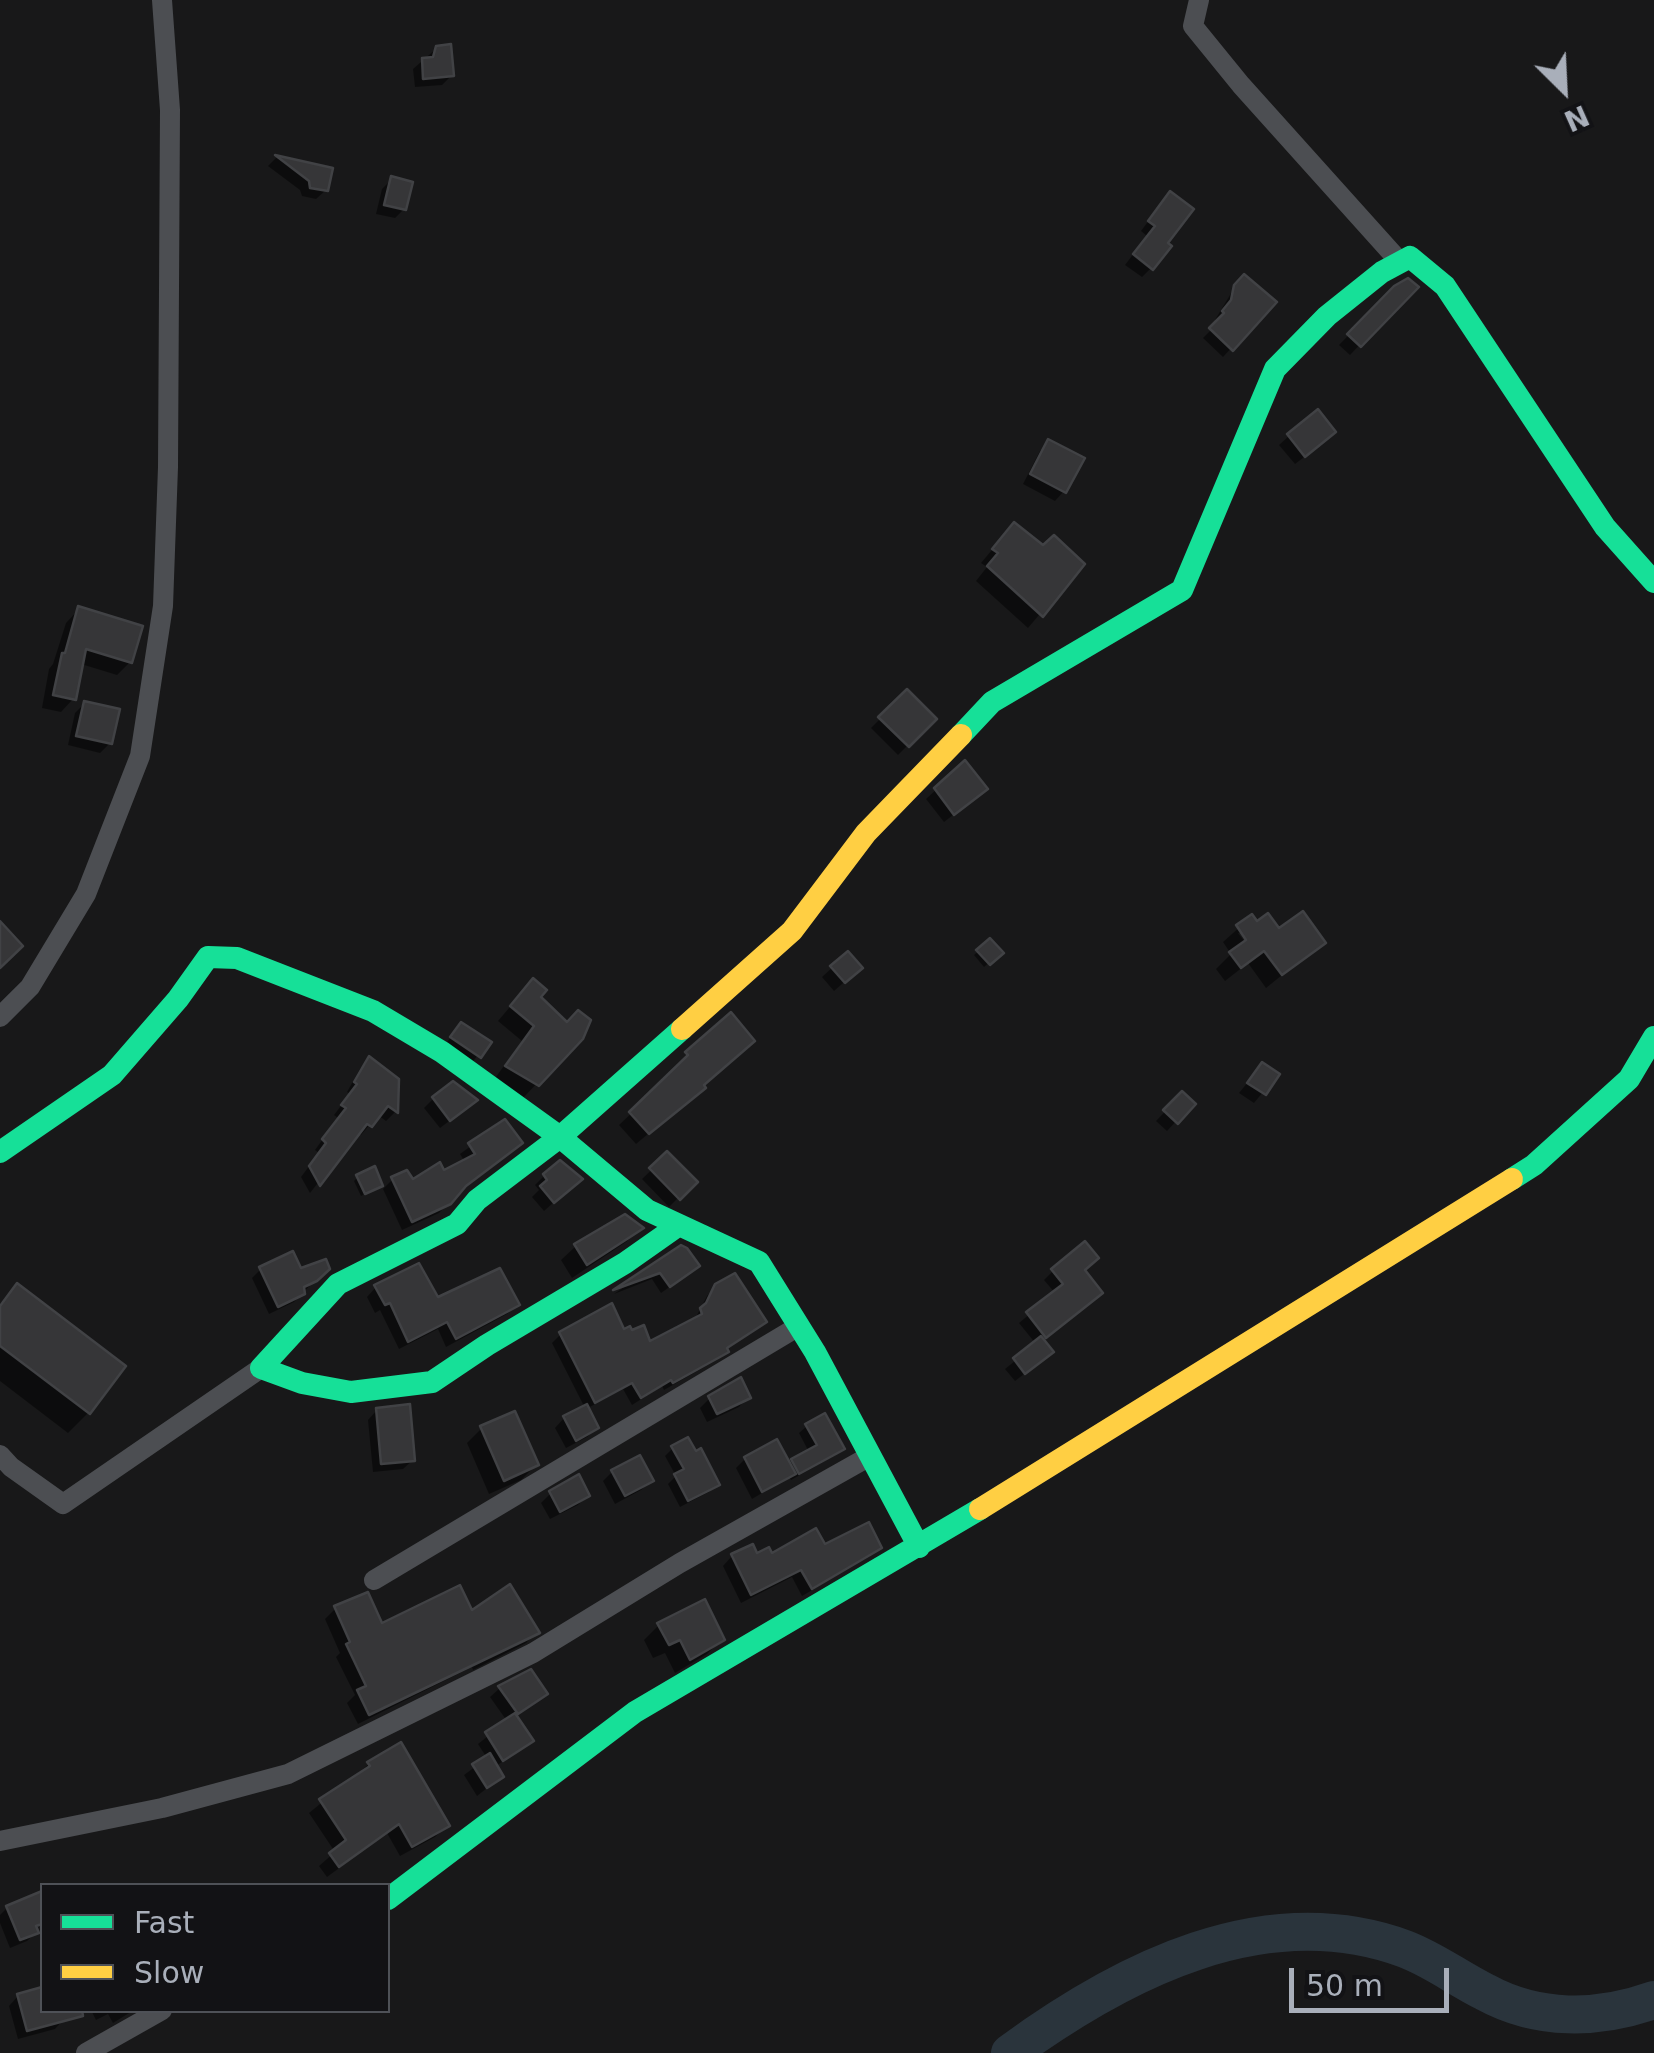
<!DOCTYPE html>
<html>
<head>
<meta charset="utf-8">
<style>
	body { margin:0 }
	#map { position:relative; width:1654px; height:2053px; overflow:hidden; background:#181819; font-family:"DejaVu Sans",sans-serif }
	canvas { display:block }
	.legend { position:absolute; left:40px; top:1883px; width:350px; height:130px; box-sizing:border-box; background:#121215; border:2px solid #4e5157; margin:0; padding:12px 18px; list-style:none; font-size:30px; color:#a9afba }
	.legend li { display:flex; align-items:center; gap:20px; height:50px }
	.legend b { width:50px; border:2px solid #4e5157 }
	.north { position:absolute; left:1514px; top:40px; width:100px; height:100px; -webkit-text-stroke:8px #121215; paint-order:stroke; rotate:156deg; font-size:28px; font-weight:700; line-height:40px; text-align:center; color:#a9afba }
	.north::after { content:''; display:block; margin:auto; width:35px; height:45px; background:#a9afba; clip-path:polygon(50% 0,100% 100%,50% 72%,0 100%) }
	.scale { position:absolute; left:1289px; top:1968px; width:160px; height:45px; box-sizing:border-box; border:5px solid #a9afba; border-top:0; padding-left:12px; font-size:30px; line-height:35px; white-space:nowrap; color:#a9afba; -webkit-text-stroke:8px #121215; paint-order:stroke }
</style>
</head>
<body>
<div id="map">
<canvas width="1654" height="2053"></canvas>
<ul class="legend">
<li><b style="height:12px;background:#16e098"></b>Fast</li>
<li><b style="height:12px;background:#ffcf43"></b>Slow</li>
</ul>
<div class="north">N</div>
<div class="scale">50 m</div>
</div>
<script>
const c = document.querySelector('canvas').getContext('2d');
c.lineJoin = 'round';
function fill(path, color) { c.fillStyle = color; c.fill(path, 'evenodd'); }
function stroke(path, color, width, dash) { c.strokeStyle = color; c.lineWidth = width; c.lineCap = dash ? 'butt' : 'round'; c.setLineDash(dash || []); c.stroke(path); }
fill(new Path2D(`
	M437 48 452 75 442 85 415 87 413 69Z
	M276 158 330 170 326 190 316 199 302 196 300 190 268 166Z
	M392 179 404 209 395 218 376 214 382 189Z
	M1161 204 1151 268 1142 277 1125 265 1147 236 1141 231Z
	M1236 285 1274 302 1223 357 1203 338 1218 323 1215 320Z
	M1415 287 1350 355 1339 345 1395 288Z
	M1289 436 1324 442 1295 464 1279 445Z
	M1049 442 1064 491 1055 501 1023 484 1040 451Z
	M1002 538 1043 548 1082 564 1028 628 976 581 987 567 981 563Z
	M79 609 130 662 117 675 81 664 74 698 61 712 42 708 49 669 53 664 66 623Z
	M907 692 934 719 898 755 871 728Z
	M84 704 110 743 100 753 68 745 75 713Z
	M965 763 975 798 944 822 926 799Z
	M1251 917 1257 925 1323 942 1266 988 1248 963 1225 981 1216 969 1231 954 1223 942ZM1238 933H1245L1252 951Z
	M990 941 1000 953 984 967 974 955Z
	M847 954 850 977 834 991 822 977Z
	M520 995 537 998 581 1037 523 1098 493 1081 522 1041 498 1021Z
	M731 1016 701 1086 703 1088 636 1144 619 1125 678 1069 675 1066 687 1054Z
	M461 1025 488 1043 469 1066 443 1047Z
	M369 1060 396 1080 395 1112 386 1121 378 1115 361 1135 357 1133 310 1193 301 1177 319 1153 315 1150 338 1118 334 1115 350 1094 347 1092 360 1069Z
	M1262 1065 1277 1075 1254 1103 1239 1093Z
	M1182 1094 1192 1104 1167 1131 1156 1121Z
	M433 1099 465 1109 440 1128 424 1108Z
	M504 1122 449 1202 439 1213 402 1230 383 1189 393 1179 413 1183 465 1162 460 1154Z
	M667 1155 694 1182 669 1207 642 1179Z
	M544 1176 570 1188 544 1211 532 1197 539 1190 535 1185Z
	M358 1177 380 1185 361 1196 354 1181Z
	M640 1228 626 1242 572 1278 561 1260 576 1246Z
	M681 1248 688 1274 661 1293 652 1279 614 1294Z
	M327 1268 294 1302 269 1314 252 1278 260 1270Z
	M1053 1271H1082L1091 1302 1042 1340 1041 1361 1015 1381 1005 1369 1036 1344 1019 1323 1055 1293 1044 1280Z
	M716 1286 764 1322 725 1350 717 1360 664 1390 662 1386 632 1405 623 1389 586 1409 596 1428 587 1437 566 1448 555 1428 564 1418 585 1408 552 1343 561 1334 623 1332 649 1345 694 1321 707 1296Z
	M17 1287 123 1367 88 1413 68 1433 0 1381V1304Z
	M376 1287 437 1300 517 1305 507 1314 446 1347 438 1329 399 1349 380 1310 375 1313 367 1297Z
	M748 1397 739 1407 707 1422 700 1408 710 1398Z
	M377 1410 413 1460 403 1469 373 1472 368 1420Z
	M807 1426 842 1449 834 1456 791 1480 789 1477 752 1499 736 1468 745 1459 788 1465 809 1452 799 1433Z
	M482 1428 536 1465 521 1480 489 1494 467 1443Z
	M673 1448 717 1484 709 1492 680 1507 668 1484 676 1476 665 1456Z
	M612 1472 651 1480 641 1490 615 1504 603 1481Z
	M551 1493 587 1495 578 1505 550 1519 541 1503Z
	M824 1547 879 1548 869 1557 802 1596 792 1577 741 1603 723 1566 732 1556H771Z
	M336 1608 380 1627 471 1614 536 1632 526 1643 473 1670 472 1667 358 1724 347 1703 355 1695 336 1657 340 1653 325 1619Z
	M659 1625 722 1639 707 1654 675 1673 665 1653 653 1658 644 1640Z
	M500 1688 545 1694 515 1717 530 1741 495 1767 501 1777 477 1796 464 1775 487 1758 478 1744 507 1721 490 1697Z
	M369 1764 447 1825 435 1837 400 1856 387 1833 327 1877 319 1866 335 1852 309 1813Z
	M7 1908 34 1927 36 1932 27 1941 10 1948 0 1923V1915Z
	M42 1990V2010L64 2019 55 2029 18 2039 9 2006 18 1996Z
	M91 2010H134L113 2023 108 2014 96 2020Z`), '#0007');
stroke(new Path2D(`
	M1010 2053C1121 1972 1264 1897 1405 1949 1434 1960 1457 1978 1485 1992 1538 2021 1598 2020 1654 2000`), '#2a343c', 38);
const building = new Path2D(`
	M451 44 454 76 423 79 422 58 433 57 436 46Z
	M275 155 333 168 328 191 310 188 309 181Z
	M391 176 413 182 406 210 384 205Z
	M1170 191 1194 209 1168 243 1172 246 1153 270 1133 254 1155 226 1148 221Z
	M1244 274 1277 302 1233 351 1209 328 1224 313 1222 311 1231 300 1234 285Z
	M1408 278 1419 287 1361 347 1347 334 1394 286Z
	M1318 409 1336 432 1305 457 1287 434Z
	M1048 439 1085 458 1066 493 1030 474Z
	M1014 522 1043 545 1054 535 1085 564 1043 617 987 566 998 553 992 549Z
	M78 606 143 626 132 663 86 649 76 700 53 695 62 653H65Z
	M907 689 937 719 909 747 878 717Z
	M84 701 120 709 112 744 76 736Z
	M965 760 988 789 954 815 934 788Z
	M1303 911 1326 943 1282 975 1264 951 1241 968 1229 952 1246 940 1236 925 1252 914 1257 921 1268 913 1279 928Z
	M0 921 23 946 0 968Z
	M990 938 1004 953 990 965 976 950Z
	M848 951 863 968 845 983 830 966Z
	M533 978 547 990 541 997 567 1022 578 1010 591 1020 583 1039 539 1086 505 1066 534 1026 510 1006Z
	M731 1012 755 1041 704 1085 706 1088 649 1134 629 1112 688 1055 685 1052Z
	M461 1022 492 1042 481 1058 450 1037Z
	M369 1056 399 1079 398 1113 388 1106 372 1127 367 1124 320 1186 309 1166 326 1143 322 1139 346 1108 341 1105 357 1084 354 1082Z
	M1262 1062 1280 1074 1266 1095 1247 1083Z
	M453 1081 478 1100 450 1121 432 1097Z
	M1182 1091 1196 1104 1178 1124 1163 1110Z
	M505 1119 523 1143 466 1186 451 1204 412 1222 391 1177 407 1170 413 1179 440 1162 444 1170 475 1154 468 1143Z
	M667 1151 698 1182 680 1200 649 1168Z
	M560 1160 583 1179 554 1203 540 1186 547 1180 543 1174Z
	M375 1166 383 1186 365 1194 356 1175Z
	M625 1214 644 1228 587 1265 574 1244Z
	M1085 1241 1099 1258 1085 1270 1103 1293 1046 1338 1026 1312 1063 1284 1051 1269Z
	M681 1245 687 1248 700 1266 670 1287 660 1273 613 1290Z
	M293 1251 301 1268 326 1259 330 1269 317 1281 304 1287 305 1294 278 1307 259 1267Z
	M419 1263 438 1297 500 1268 520 1305 456 1339 447 1322 408 1342 390 1303 385 1305 374 1285Z
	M735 1273 767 1322 727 1348 729 1352 673 1383 671 1380 641 1398 632 1383 595 1403 559 1332 612 1303 624 1329 630 1326 632 1330 644 1325 650 1341 702 1314 700 1308 706 1303 715 1284Z
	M17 1283 126 1366 90 1414 0 1346V1306Z
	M1041 1336 1054 1352 1025 1374 1013 1358Z
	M741 1377 751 1398 717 1414 708 1396Z
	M410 1404 415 1461 381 1464 376 1408Z
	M587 1404 599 1428 576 1441 563 1416Z
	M515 1411 539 1465 504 1481 480 1426Z
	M825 1413 845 1449 799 1474 791 1459 817 1445 805 1424Z
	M688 1437 696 1451 701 1448 720 1485 688 1501 674 1474 684 1469 671 1446Z
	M777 1439 796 1474 762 1492 744 1457Z
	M640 1455 654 1481 625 1496 611 1470Z
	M579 1474 590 1496 560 1512 549 1491Z
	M869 1522 882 1548 812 1589 801 1570 751 1595 731 1554 753 1544 757 1553 769 1547 772 1553 816 1528 825 1544Z
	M510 1584 540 1633 369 1715 357 1690 366 1686 346 1644 350 1642 334 1606 368 1592 382 1623 460 1585 472 1610Z
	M705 1599 725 1640 690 1660 680 1640 669 1645 657 1623Z
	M531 1669 548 1694 518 1714 498 1686Z
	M515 1713 534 1741 503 1761 485 1732Z
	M401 1742 450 1826 412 1847 399 1824 339 1867 329 1853 346 1840 319 1799 370 1766 367 1762Z
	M490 1753 504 1777 487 1788 472 1764Z
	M42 1891V1924L36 1926 39 1933 20 1940 6 1906Z
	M42 1987V2010H82L83 2016 27 2031 17 1994Z`);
fill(building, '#363638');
stroke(building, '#414245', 2.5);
stroke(new Path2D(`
	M1199 0 1193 26 1241 85 1400 262
	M0 1017 30 987 86 894 140 756 163 606 168 467 170 110 162 0
	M0 1455 11 1467 63 1504 261 1368
	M374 1580 799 1326
	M0 1841 162 1808 288 1774 533 1653 680 1563 870 1456
	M86 2053 162 2010`), '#4c4e52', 20);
stroke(new Path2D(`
	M961 735 992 702 1182 590 1275 369 1327 316 1382 272 1410 257 1445 286 1605 527 1654 582
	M0 1152 112 1075 178 999 208 957 237 958 373 1011 442 1052 560 1137 647 1210 759 1262 815 1352 919 1547
	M1512 1179 1534 1165 1629 1079 1654 1037
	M679 1225 625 1263 487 1345 432 1382 351 1392 302 1383 261 1368 338 1284 457 1224 477 1200 560 1137 682 1029
	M388 1899 635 1712 980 1509`), '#16e098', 22);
stroke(new Path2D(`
	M682 1029 792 931 866 833 961 735
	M980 1509 1512 1179`), '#ffcf43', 22);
</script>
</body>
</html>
